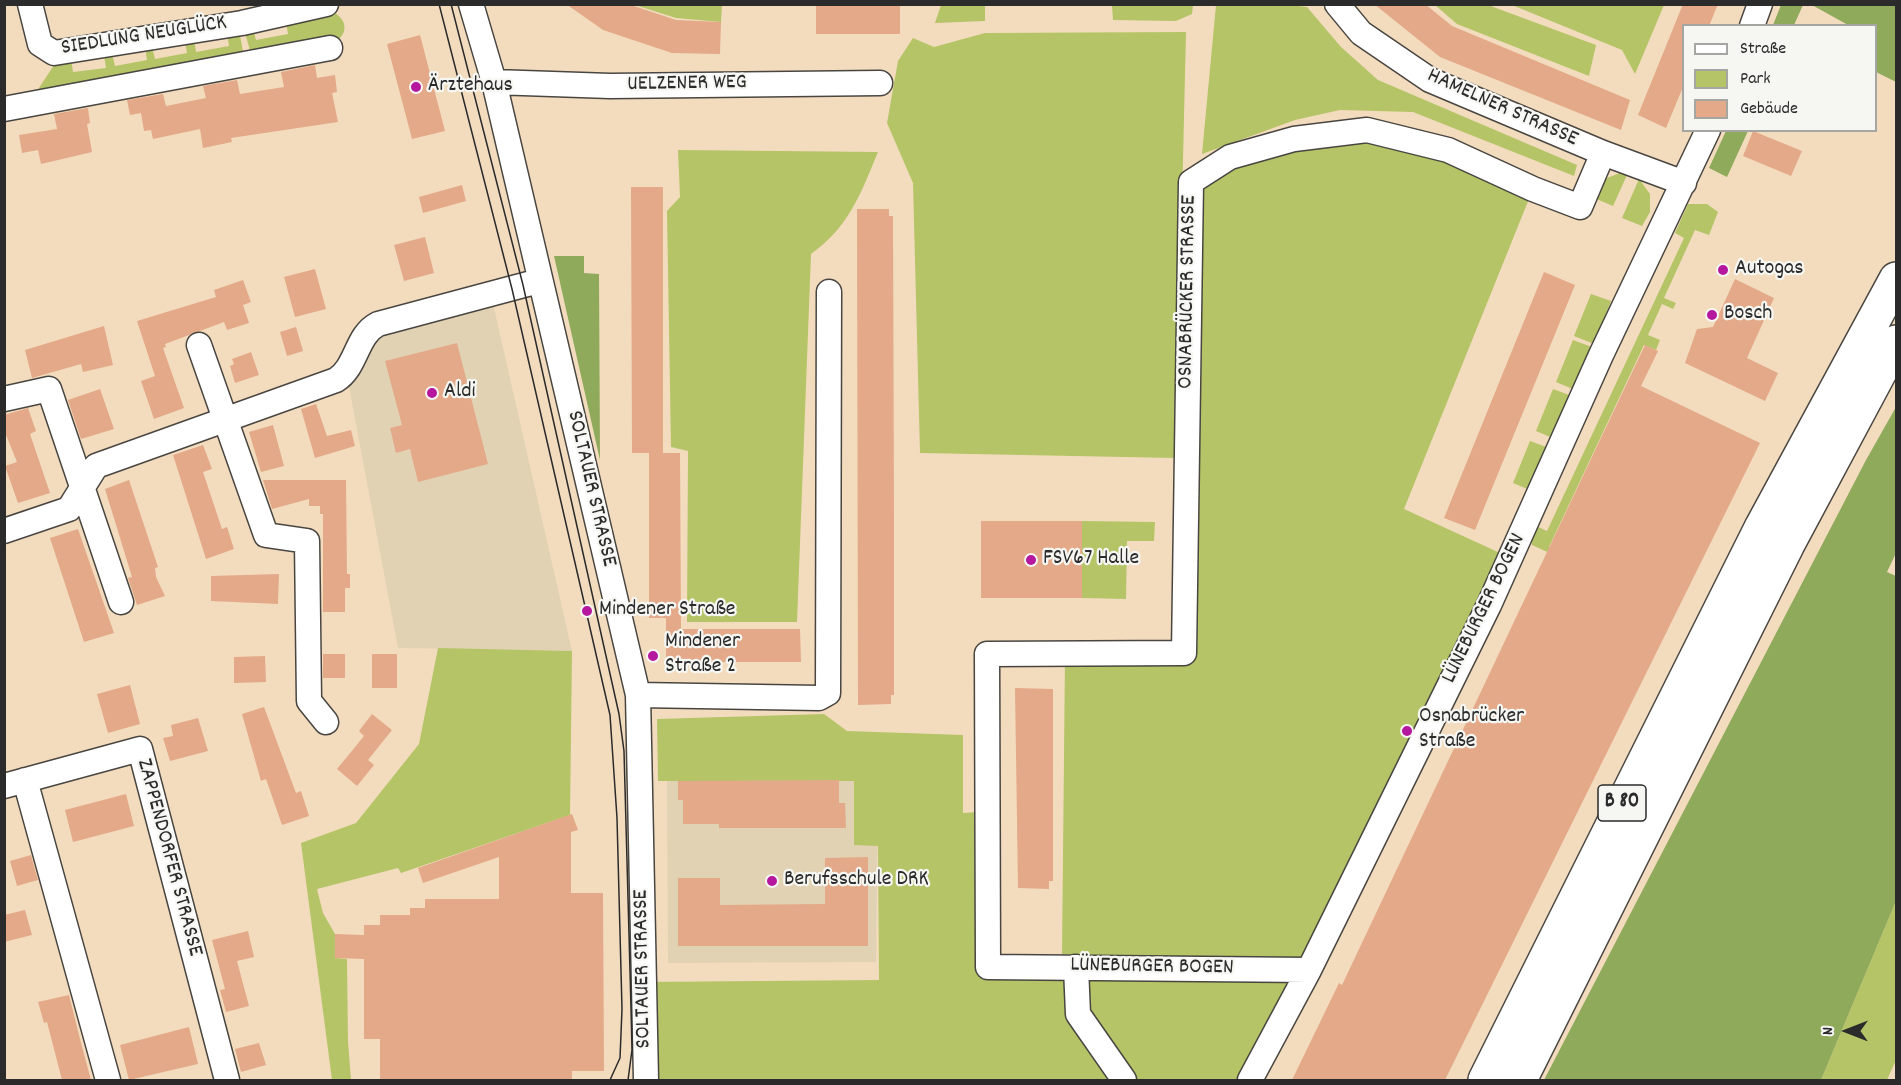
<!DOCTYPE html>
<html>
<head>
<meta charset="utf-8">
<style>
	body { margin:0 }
	#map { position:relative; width:1901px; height:1085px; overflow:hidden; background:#f3dcbe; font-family:Dekko,sans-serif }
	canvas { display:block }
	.frame { position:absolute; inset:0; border:6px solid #2b2b2b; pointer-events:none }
	.legend { position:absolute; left:1682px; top:24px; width:195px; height:108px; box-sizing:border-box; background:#f6f6f2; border:2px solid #a5a5a2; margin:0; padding:8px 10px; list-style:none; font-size:18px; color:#2b2b2b }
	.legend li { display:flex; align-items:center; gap:12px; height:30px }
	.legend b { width:30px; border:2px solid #a5a5a2 }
	.north { position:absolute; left:1817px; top:1001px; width:60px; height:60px; -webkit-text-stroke:4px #f6f6f2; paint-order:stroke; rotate:270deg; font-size:16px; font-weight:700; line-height:24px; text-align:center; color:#2b2b2b }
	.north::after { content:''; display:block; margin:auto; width:21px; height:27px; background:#2b2b2b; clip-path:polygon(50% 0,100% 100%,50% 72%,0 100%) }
</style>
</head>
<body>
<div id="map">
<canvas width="1901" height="1085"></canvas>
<div class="frame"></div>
<ul class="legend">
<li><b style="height:8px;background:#fff"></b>Straße</li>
<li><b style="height:16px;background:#b5c466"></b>Park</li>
<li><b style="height:16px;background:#e3a988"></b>Gebäude</li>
</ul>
<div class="north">N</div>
</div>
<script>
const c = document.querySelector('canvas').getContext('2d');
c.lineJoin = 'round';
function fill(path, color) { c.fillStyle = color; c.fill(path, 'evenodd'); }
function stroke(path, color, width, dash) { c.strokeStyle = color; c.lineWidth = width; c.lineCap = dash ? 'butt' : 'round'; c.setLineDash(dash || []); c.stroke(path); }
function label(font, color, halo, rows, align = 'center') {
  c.font = font + ' Dekko,sans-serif'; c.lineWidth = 4.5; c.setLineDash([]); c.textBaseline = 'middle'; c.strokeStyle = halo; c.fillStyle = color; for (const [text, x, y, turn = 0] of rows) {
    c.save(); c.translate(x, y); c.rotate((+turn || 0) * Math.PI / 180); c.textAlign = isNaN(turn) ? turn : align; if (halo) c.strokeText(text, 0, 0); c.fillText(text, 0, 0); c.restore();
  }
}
fill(new Path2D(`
	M492 299 572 651 398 648 347 376 372 328Z
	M860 780 878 799 876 962 668 963 667 781Z`), '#e1d2b4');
fill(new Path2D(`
	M1279 4 1307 7 1341 47 1378 80 1577 165 1574 176 1413 112 1340 110 1295 120 1202 154 1216 5Z
	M635 5H722L721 22 676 18Z
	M941 5H985V21L935 23Z
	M1099 5H1193L1192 14 1176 21 1113 20 1112 6Z
	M1435 5H1488L1596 45 1589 76 1457 24Z
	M1512 5H1664L1635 74 1622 50Z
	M333 12C346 19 349 31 337 41L251 54 245 33 253 28 256 40 288 34 286 22Z
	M1186 32 1176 458 920 453 913 183 887 123 898 61 913 38 934 47 985 33Z
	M227 33 240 35 243 52 35 94 58 59H71L73 72 106 68 104 55 112 53 115 66 147 60 145 47H152L155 59 187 53 185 41 194 39 196 52 229 46Z
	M1370 131 1533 189 1404 509 1511 558 1250 1080H646L644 982 879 980 878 846 854 845V781H658L657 719 824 714 847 731 963 735V813L979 812 976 972 1296 970 1062 954 1065 656 1184 653 1191 182 1230 157Z
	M678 150 878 152C861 193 849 227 811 254L797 622H687L688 451 671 447 667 211 680 197Z
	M1620 173 1627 175 1613 206 1594 198 1602 180Z
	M1639 179 1650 194V212L1642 226 1622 218Z
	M1688 204H1707L1718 212 1709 235 1695 230 1664 298 1676 303 1673 309 1662 304 1648 335 1660 340 1656 350 1644 345 1549 547 1556 556 1532 545 1530 534 1534 525 1547 531 1684 238 1675 233Z
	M1591 294 1611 301 1594 344 1574 336Z
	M1573 340 1592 347 1575 390 1556 382Z
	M1553 389 1572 396 1555 439 1536 431Z
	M1530 441 1549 448 1532 491 1513 483Z
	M1082 521 1155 522 1154 541H1127L1126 599 1082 598Z
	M438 648 572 651 570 815 401 873 398 868 317 889 323 913 335 934V958L347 959 348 1041 351 1080H332L301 843 356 823 419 744Z
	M1896 901V1060L1887 1080H1821Z`), '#b5c466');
fill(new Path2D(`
	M1781 5H1803L1794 25H1773Z
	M1812 5H1896V82L1876 72V26L1848 25Z
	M1726 131H1748L1727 177 1709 168Z
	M554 256H584V273L599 274 600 460Z
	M1896 407V553L1887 572 1896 576V901L1821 1080H1544L1866 460Z`), '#90aa5b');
fill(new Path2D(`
	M566 4H628L676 20 721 22 720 54 672 53 603 30Z
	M816 4H900V34H816Z
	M1374 4H1425L1452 26 1630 100 1621 130 1440 57Z
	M1683 4H1718L1709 26H1683V87L1666 128 1638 115Z
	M420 35 445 131 412 139 387 44Z
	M315 65 317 78 335 75 337 92 332 93 338 122 231 138 232 142 203 148 200 129 153 139 151 130 144 131 141 113 130 115 127 100 163 94 166 106 206 98 203 86 237 80 240 94 284 87 281 72Z
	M88 108 90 123 87 124 92 152 41 164 38 150 22 153 19 135 57 129 54 114Z
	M1753 131 1802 151 1791 176 1743 156Z
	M462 185 466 201 423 213 419 197Z
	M631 187H663V453H680L681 629H800L801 662H666V618H649V453H632Z
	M857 209H889V216H893L894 515V695H891V704L858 705Z
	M425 237 434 273 404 281 394 245Z
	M315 269 326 309 295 317 284 277Z
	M1544 272 1575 285 1475 530 1444 518Z
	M1735 279 1774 298 1747 358 1778 373 1765 401 1685 363 1697 329 1713 327Z
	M243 280 251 302 243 305 249 323 227 330 224 322 165 344 166 347 163 348 184 408 154 419 141 381 155 376 137 321 216 297 214 290Z
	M104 326 113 365 83 372 81 364 32 378 25 350Z
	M296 327 303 351 287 356 280 332Z
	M457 343 488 464 418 482 410 449 396 453 390 428 402 425 385 361Z
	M1645 345 1658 351 1641 386 1760 443 1445 1080H1292L1339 983 1342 985Z
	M251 352 259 375 235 383 230 366 234 364 232 359Z
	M100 389 114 429 81 439 68 400Z
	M316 404 327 436 351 430 355 446 315 458 301 409Z
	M28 408 36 431 30 434 50 493 18 503 5 466 17 462 4 430V415Z
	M273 425 284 466 261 472 249 432Z
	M203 445 212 469 203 472 222 529 227 527 234 549 206 559 173 455Z
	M129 480 158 567 155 568 156 577 165 596 137 605 128 578 132 577 105 489Z
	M263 480H346L347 574H350V588H345V612H323V514H320V506H309V499L272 509Z
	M981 521H1082V598H981Z
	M78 529 114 633 84 642 50 538Z
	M279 574 278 604 211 601V576Z
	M323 654H345V678H323Z
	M372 654H397V688H372Z
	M265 656 266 682 234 683V657Z
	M130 685 140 724 108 733 97 694Z
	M1015 688 1053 689V881H1049V889L1018 888Z
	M264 707 296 793 301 791 309 816 282 825 266 779 261 781 242 714Z
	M372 714 392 730 368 760 374 765 357 786 337 769 364 736 359 731Z
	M198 718 208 751 170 761 163 738 173 736 171 725Z
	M839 780V803H845L846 828H719V824H683V800H678V781Z
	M126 794 134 826 73 842 65 810Z
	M572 814 578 830 571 832V893H603L604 1071H572V1080H380V1039H364V959L335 958V934L364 935V925H380V915H410V908H425V899H499V857L423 883 418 868Z
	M31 855 38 880 17 886 10 861Z
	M868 857V946H678V878H720V905L825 904V858Z
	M25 910 32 935 4 942V915Z
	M248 931 254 957 237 961 249 1006 226 1012 220 990 225 989 212 940Z
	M69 995 80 1039 91 1080H62L47 1022 44 1023 38 1002Z
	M189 1027 198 1064 129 1080 120 1045Z
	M259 1043 266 1065 241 1072 235 1049Z`), '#e3a988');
const minor = new Path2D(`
	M30 4 40 44 54 53 242 23 326 4
	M471 4 494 82 638 695 646 1080
	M1337 4 1361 33 1430 80 1603 153 1684 183
	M1752 26 1760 4
	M494 82 610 86 880 83
	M4 109 330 48
	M199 345 266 535 307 541 309 701 326 722
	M4 399 49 389 121 602
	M4 531 69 509 96 466 336 380C357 367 356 335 378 324L539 281
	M638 695 819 698 828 693 829 292
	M25 780 108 1080
	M4 786 140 749 227 1080
	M1076 967 1078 1014 1124 1080
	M1309 970 988 967 987 654 1184 653 1191 182 1230 157 1294 139 1367 130 1448 150 1533 189 1580 207 1603 153
	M1250 1080 1309 970 1489 605 1601 355 1708 130`);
const highway = new Path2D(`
	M1485 1080 1762 526 1896 279
	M1520 1080 1788 544 1896 342`);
stroke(minor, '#494641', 27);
stroke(highway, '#494641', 36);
stroke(minor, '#fff', 24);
stroke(highway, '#fff', 33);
stroke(new Path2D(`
	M439 4 512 289 610 715 617 818 622 1009 620 1058 610 1080
	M451 4 523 285 619 714 624 751 631 1008 632 1050 628 1080`), '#2b2b2b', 1.5);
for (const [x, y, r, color] of [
	[416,87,6,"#b5179e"],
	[1723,270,6,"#b5179e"],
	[1712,315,6,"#b5179e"],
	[432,393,6,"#b5179e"],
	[1031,560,6,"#b5179e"],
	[587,611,6,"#b5179e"],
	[653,656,6,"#b5179e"],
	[1407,731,6,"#b5179e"],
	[772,881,6,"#b5179e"]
]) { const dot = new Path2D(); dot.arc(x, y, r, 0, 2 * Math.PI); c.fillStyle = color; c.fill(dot); stroke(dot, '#f6f6f2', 2); }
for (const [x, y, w] of [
	[1622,803,48]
]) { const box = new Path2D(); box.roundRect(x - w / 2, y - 18, w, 36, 4.5); c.fillStyle = '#f6f6f2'; c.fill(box); stroke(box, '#2b2b2b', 1.5); }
label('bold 21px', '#2b2b2b', null, [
	["B 80",1622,803]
]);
label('22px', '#2b2b2b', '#f6f6f2', [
	["SIEDLUNG NEUGLÜCK",144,37,-9],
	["UELZENER WEG",687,85,-1],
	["HAMELNER STRASSE",1502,109,24],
	["OSNABRÜCKER STRASSE",1189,292,-89],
	["SOLTAUER STRASSE",590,489,77],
	["LÜNEBURGER BOGEN",1485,609,-64],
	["ZAPPENDORFER STRASSE",168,858,75],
	["LÜNEBURGER BOGEN",1152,968,1],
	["SOLTAUER STRASSE",644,969,-91]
]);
label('22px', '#2b2b2b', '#f6f6f2', [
	["Ärztehaus",428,87],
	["Autogas",1735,270],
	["Bosch",1724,315],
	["Aldi",444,393],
	["FSV67 Halle",1043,560],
	["Mindener Straße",599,611],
	["Mindener",665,643],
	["Straße 2",665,668],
	["Osnabrücker",1419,718],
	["Straße",1419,743],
	["Berufsschule DRK",784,881]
], 'left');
</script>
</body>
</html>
